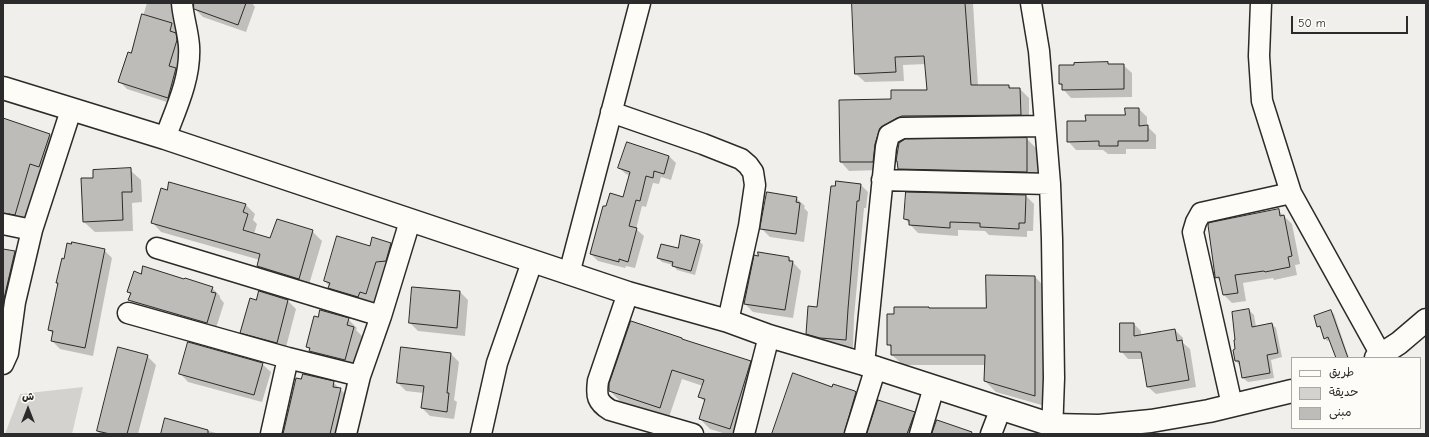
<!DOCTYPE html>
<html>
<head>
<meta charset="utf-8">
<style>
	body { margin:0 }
	#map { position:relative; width:1429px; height:437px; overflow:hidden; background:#f0efeb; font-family:"Comic Neue","Playpen Sans Arabic",sans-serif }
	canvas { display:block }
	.frame { position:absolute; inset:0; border:4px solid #2b2b2b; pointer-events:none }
	.legend { position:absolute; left:1291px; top:357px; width:130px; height:72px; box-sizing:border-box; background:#fdfcf7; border:1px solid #a9a8a5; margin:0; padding:5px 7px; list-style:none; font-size:12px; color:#2b2b2b }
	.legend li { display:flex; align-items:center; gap:8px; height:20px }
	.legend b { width:20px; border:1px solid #a9a8a5 }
	.north { position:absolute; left:8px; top:389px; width:40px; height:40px; -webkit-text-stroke:3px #fdfcf7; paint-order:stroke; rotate:0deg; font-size:11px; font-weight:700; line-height:16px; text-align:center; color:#2b2b2b }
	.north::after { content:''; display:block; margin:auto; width:14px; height:18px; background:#2b2b2b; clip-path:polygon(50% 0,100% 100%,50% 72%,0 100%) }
	.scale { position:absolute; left:1291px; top:16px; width:117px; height:18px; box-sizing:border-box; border:2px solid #2b2b2b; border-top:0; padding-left:5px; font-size:12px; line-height:14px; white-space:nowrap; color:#2b2b2b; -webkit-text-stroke:3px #fdfcf7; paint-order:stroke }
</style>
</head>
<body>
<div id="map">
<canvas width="1429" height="437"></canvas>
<div class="frame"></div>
<ul class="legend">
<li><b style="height:5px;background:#fdfcf7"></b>طريق</li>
<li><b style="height:11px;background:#d3d2cf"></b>حديقة</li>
<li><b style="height:11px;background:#bdbcb8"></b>مبنى</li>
</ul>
<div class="north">ش</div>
<div class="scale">50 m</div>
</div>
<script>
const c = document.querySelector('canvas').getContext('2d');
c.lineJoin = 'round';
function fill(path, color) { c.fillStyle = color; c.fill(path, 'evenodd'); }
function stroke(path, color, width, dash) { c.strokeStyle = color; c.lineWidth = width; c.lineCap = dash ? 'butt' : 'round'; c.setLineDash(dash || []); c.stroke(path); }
fill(new Path2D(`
	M83 387 72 434H5L20 394Z`), '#d3d2cf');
fill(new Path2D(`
	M147 3H182L184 48 177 70 183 77 176 105 127 89 119 81 131 55Z
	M194 3H252L255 7 246 32 203 17 195 9Z
	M853 3H973L978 86H1009L1012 89H1020L1029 98V123L906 126 881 170 849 171 841 162 892 100 928 91 926 64 903 65 904 81 865 82 856 74Z
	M1107 63 1110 65H1123L1132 73V97L1071 98 1063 89V87L1060 84Z
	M1126 109H1139L1147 117V126L1156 135V149H1126V154H1108L1103 150H1076L1068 141 1087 122 1126 116Z
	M3 119 50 135 60 145 25 224 3 219Z
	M1027 139 1037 149 1038 182 909 179 899 168Z
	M669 156 676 163 671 180 661 177 659 184 653 183 646 207 642 206 636 229 644 236 635 268 626 266 625 268 598 261 591 254 624 199 630 176 626 174 619 168Z
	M130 170 141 180 142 202 132 203 133 231 95 232 84 222 95 179Z
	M861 185 868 192 866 208H864L854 317 853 347 828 345 814 341 807 333 818 308Z
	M1026 196 1034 204 1033 231H1027V237L989 235 985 231 958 230V236L918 233 905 219Z
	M796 198 805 206 804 208 808 212 804 242 770 237 761 228Z
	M245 204 255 214 253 220 257 224 254 234 271 239 312 231 322 241 308 288 268 276 258 266 260 260 161 232 152 222Z
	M1278 210 1292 224 1300 264 1295 265 1297 275 1274 280 1273 278 1243 283 1246 301 1232 303 1224 295 1221 282 1216 277Z
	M699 241 703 245 695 275 677 270 673 265 662 262 658 258Z
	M390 244 398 252 393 268 384 270 374 302 367 300 366 304 337 296 325 281 370 248Z
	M72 245 104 250 112 258 93 356 60 349 52 341 53 334 49 330 59 284 57 283 65 260Z
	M3 250 15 252 23 260 16 292 3 290Z
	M789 258 801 271 793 318 753 312 745 304Z
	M142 275 212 288 220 296V298L224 303 215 331 138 308 129 300 131 295 128 292Z
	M1035 277 1046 288 1045 406 996 392 985 381V365H903L892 355V349L888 344 930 309H987Z
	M260 292 288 301 296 309 285 351 250 341 241 332 257 301Z
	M460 292 468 300 465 336 418 331 410 323Z
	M1249 310 1254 315 1256 327 1272 324 1276 328 1282 357 1271 360 1274 378 1248 382 1243 378 1240 366 1236 361 1234 351 1236 350V341Z
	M1331 311 1334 314 1349 358H1337L1330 340 1327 341 1325 338 1322 329 1318 327 1315 316Z
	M348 319 357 328 356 330 362 336 353 368 319 360 307 347Z
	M631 322 750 362 760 371 741 434H726L710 429 700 419 705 402 700 397 703 386 682 379 669 417 620 401 610 391Z
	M1134 324 1141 331V336L1175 330 1183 338V343L1190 349 1196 387 1156 394 1148 387 1143 359H1128L1121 351Z
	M402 348 451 354 459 362 454 400 457 402 454 419 430 416 422 408 424 393 406 391 398 383Z
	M147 356 156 365 138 434H101L98 431Z
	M262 364 271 372 262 402 188 382 180 373Z
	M333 382 351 400 343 434H284Z
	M833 388 854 392 866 403 856 434H773Z
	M914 412 924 423 920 434H868Z
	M166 420 220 434H162Z`), '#0003');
const building = new Path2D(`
	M194 3H246L238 25 194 9Z
	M852 3H965L971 85H1009V88H1020L1021 115 902 116 897 118 880 128 875 144 873 162H840L839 100 891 99V90H927L924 56 895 57 896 72 855 74Z
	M142 14 172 23 170 31 176 33 177 40 169 66 176 68 168 98 118 82 128 52 131 53Z
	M1108 62V64H1124V89L1062 90V84H1059V65H1074V63Z
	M1125 108H1139V126L1148 125V141H1118V146H1099V141L1067 142V121H1086L1085 115H1125Z
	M3 118 50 134 39 167 30 164 15 215 3 213Z
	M1027 138V172L898 169 897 161H896L899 143 905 139Z
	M627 142 669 156 664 174 654 171 653 178 646 176 640 201 636 200 629 226 637 228 628 262 619 259V262L590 254 603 206H606L610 193 623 197 630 172 618 168Z
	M131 168 132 192H122L123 220 83 222 81 178H93V170Z
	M836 181 861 184 859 201H857L848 309 846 340 820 338 806 334 808 306 817 307 831 186H835Z
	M169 182 246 204 243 212 248 214 243 230 270 238 277 219 313 230 299 279 257 266 260 254 151 223 161 188 167 190Z
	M767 192 797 197 796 202 800 203 796 234 760 229Z
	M906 192 1026 195 1025 223H1019V229L980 227V223L950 222V228L909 225V220L904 219Z
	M1279 209 1280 216 1284 215 1292 256 1288 257 1290 267 1265 272 1264 271 1235 275 1238 293 1223 295 1219 277 1215 278V276L1208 225 1209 223Z
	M681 235 700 240 691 271 672 266 673 262 657 258 661 244 678 248Z
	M337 236 370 246 372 237 391 243 386 261 376 262 366 294 360 292 358 297 328 288 330 283 324 281Z
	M72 242 105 249 85 348 51 341 53 331 48 330 58 283H56L62 258 64 259 67 243 71 244Z
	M3 249 15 251 3 303Z
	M758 252 789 257V261H793L785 310 744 304 754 255 758 256Z
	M143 266 184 279 185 278 213 287 211 292 216 293 207 323 128 300 131 293 127 292 134 271 141 274Z
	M986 275 1035 276V396L984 381 985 355H891V345H887V314H894V307H929V308H986Z
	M412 287 460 291 457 328 409 323Z
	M259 291 288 300 277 343 240 333 250 298 256 300Z
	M1249 309 1252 327 1272 323 1278 353 1267 355 1270 373 1242 378 1239 361H1235L1233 350 1235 349 1234 340H1235L1232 312Z
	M320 310 349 318 347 325 354 327 345 360 309 351 310 348 306 347 314 316 318 317Z
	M1331 310 1348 358H1336L1328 337 1324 339 1320 326 1317 327 1314 316Z
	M631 321 682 338V339L751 361 730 429 699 419 705 399 698 397 704 380 672 370 660 408 609 391V384Z
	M1120 323H1134V336L1175 329 1177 341 1182 340 1189 380 1147 387 1141 352H1120Z
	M188 342 263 363 254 395 179 374Z
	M118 347 148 355 127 434H110L97 431Z
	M401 347 451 353 447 393H449L447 412 421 408 424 386 397 383Z
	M793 373 832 387 833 384 855 391 856 392 844 434H772Z
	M303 374 334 381 333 387 341 388 330 434H283L296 378 301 379Z
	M878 400 915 412 907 434H867Z
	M165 418 208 430V434H161Z
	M937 420 972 432 971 434H932Z`);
fill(building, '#bdbcb8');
stroke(building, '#2b2b2b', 1);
const minor = new Path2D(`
	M1031 3 1039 51 1050 184 1052 239 1054 378 1052 434
	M1261 3 1259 56 1262 101 1291 193 1381 355
	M611 112 703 144 741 159 748 165 753 172 755 185 749 226 728 321
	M165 138C176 109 191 78 189 46 188 31 183 17 182 3
	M882 180 1050 184
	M3 224 32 230
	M157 248 381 316
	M569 274 640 3
	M628 293 598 381C596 396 597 402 610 410L693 434
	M128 313 288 358 360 376
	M3 364 8 353 15 302 32 230 71 110
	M864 364 886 147 889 135 902 128 1045 126
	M1232 405 1193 232 1196 222 1201 213 1291 193
	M271 434 288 358
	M346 434 360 376 381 316 410 221
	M481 434 497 363 532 262
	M744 434 769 336
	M855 434 876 367
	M920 434 934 387
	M991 434 1001 408`);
const major = new Path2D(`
	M3 88 165 138 628 293 728 321 769 336 864 364 1052 425 1099 426 1151 421 1209 411 1292 391
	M1376 358 1399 343 1426 320`);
stroke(minor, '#2b2b2b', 23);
stroke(major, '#2b2b2b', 25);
stroke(minor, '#fdfcf7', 20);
stroke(major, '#fdfcf7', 22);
</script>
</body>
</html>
